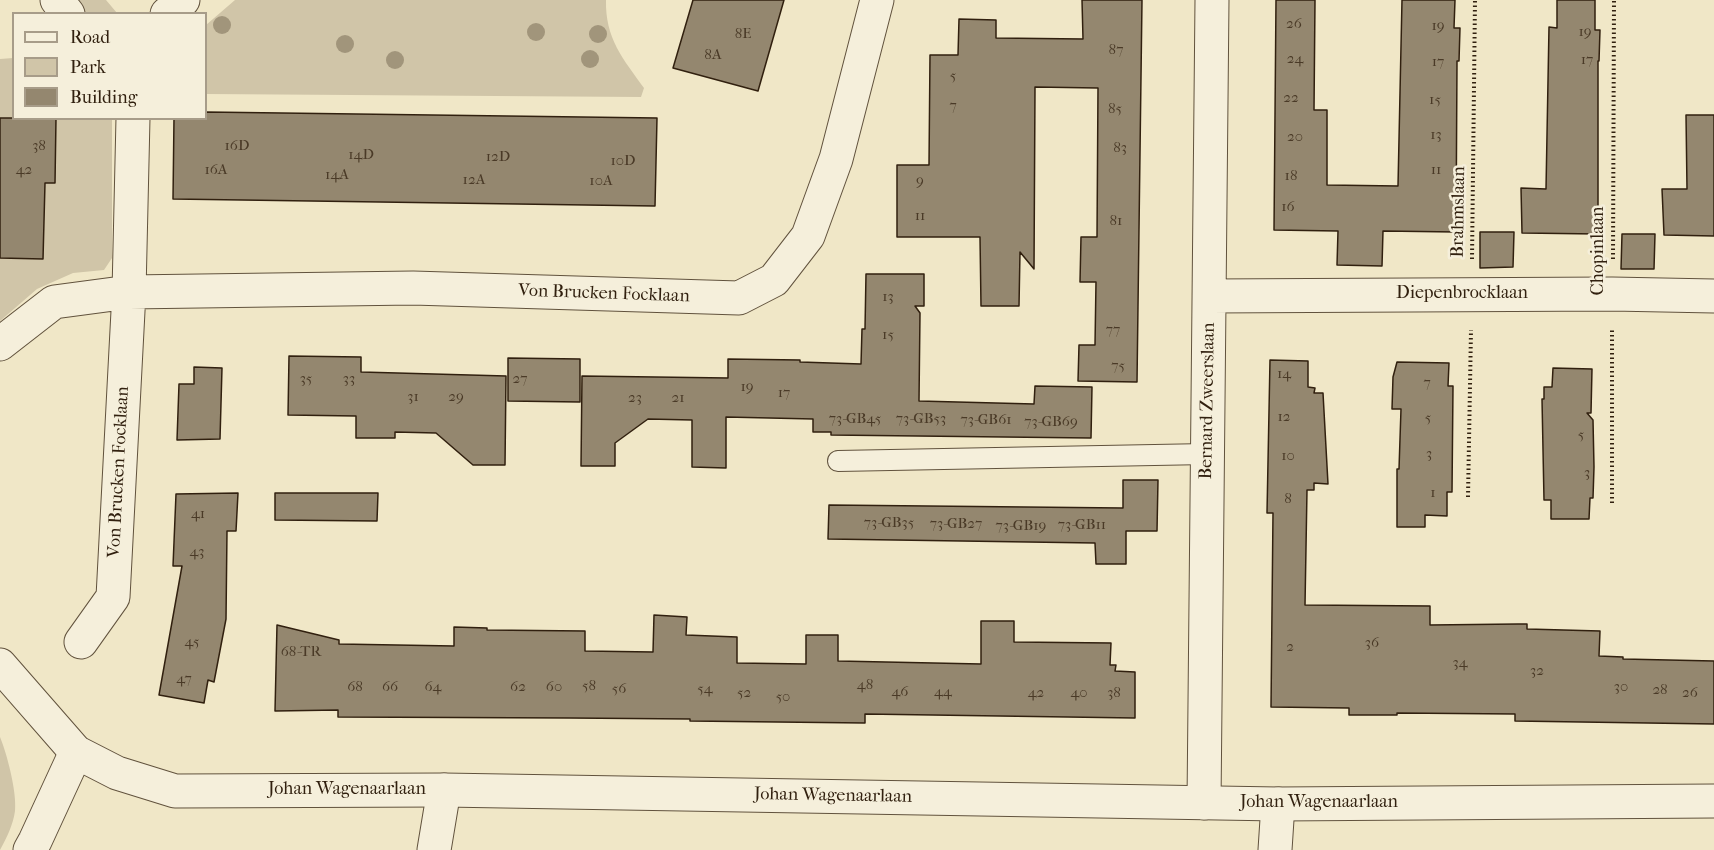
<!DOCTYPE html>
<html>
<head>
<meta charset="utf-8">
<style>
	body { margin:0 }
	#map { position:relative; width:1714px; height:850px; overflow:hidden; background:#f0e7c7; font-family:"IM FELL French Canon",serif }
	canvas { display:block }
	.legend { position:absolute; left:12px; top:12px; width:195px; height:108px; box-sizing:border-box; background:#f5efdb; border:2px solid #a79c89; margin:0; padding:8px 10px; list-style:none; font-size:18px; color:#31200f }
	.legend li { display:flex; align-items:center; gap:12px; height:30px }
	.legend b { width:30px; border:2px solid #a79c89 }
</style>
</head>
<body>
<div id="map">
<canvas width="1714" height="850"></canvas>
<ul class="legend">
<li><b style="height:8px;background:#f5efdb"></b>Road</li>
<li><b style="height:16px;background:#d0c5a8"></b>Park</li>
<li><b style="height:16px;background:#94876f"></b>Building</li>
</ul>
</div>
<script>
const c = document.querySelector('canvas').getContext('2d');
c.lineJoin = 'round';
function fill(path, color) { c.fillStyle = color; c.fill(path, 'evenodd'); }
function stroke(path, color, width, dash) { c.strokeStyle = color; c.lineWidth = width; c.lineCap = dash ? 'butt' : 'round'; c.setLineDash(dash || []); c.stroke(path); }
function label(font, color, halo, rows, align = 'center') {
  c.font = font + ' "IM FELL French Canon",serif'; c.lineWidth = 5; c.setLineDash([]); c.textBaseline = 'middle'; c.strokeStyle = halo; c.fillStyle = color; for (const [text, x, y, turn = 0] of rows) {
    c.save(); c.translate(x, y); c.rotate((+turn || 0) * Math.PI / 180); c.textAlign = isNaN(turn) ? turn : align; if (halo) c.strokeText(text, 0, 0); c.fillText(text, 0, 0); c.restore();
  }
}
fill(new Path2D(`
	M72 0H106L117 13H83Z
	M235 0H606C605 38 623 59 644 88L641 97 206 94V25Z
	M13 58 14 118 112 119V258L104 270 73 273 37 289 0 321V59Z
	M0 737C7 754 17 792 15 811 13 825 7 837 0 850Z`), '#d0c5a8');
const building = new Path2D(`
	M693 0H784L758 91 673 68Z
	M1082 0H1142L1137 382 1078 381 1079 345H1095L1096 282H1080L1081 237H1097L1098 88 1035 87 1034 269 1020 252 1019 306H981L980 237H897V165H929L930 55H958L959 19 996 20V38L1083 39Z
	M1276 0H1315L1314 110H1327V185L1398 186 1402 0H1455L1454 28H1460L1459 61H1457L1456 232 1383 231 1382 266 1337 265 1338 231 1274 230Z
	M1557 0H1595V30H1600L1599 61H1598V234L1522 233 1521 188 1546 189 1549 27 1557 28Z
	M206 112 657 118 655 206 173 199 174 118H206Z
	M1686 115H1714V236L1664 235 1662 189H1687Z
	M0 118H56L55 183H45L43 259 0 258Z
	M1480 232H1514L1513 267 1480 268Z
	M1622 234H1655L1654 269H1621Z
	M866 274H924V306H915L920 313 919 401 1034 404 1035 386 1092 387 1091 438 831 435V432H813V419L726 417V468L692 467V420L648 419 615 443V466H581L582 376 728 378V359L800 360V362L861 364 862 329H865Z
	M289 356 361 357V372L506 376 505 465H473L436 433 395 432V438H356V416L288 415Z
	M508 358 580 359V402L508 401Z
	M1270 360 1308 361V387L1315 388 1314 393H1323L1328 484 1314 483V490H1307L1305 605 1430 606V625L1518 624H1527V629L1600 631 1599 656 1623 657V659L1714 661V724L1515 721V714L1397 713V715H1349V708L1271 707 1273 513H1267Z
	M1397 362 1449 363 1448 386H1453L1452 492H1447V516L1425 515V527H1397V469H1399L1401 409H1392L1393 377Z
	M194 367 222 368 220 439 177 440 179 384H194Z
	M1553 368 1592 369 1591 413H1587L1593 420 1594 467 1593 498H1590L1589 519H1551V500H1544L1542 399H1544V387H1552Z
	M1123 480H1158L1157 531H1126V564H1096L1095 543 828 539 829 505 1123 508Z
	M238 493 236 531H227L226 619 214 682 208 680 204 703 159 695 182 566H173L176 494Z
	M275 493H378L377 521 275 520Z
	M654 615 687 617 686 635 737 637V663L806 664V635H838V661L981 664V621H1014V642L1111 643 1110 665H1116L1115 671 1135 672V718L865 714V723L690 721V719L570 718 338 717V710L275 711 277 625 339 640V644L454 646V627L487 628V630L585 631V651L653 652Z`);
fill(building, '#94876f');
stroke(building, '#31200f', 1.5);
const service = new Path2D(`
	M838 461 1207 454`);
const minor = new Path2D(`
	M57 0 68 14
	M167 14 183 0
	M1210 296 1612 294 1714 296
	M0 344 54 302 129 292 413 288 739 298 774 280 808 236 836 159 877 0
	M81 642 113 597 129 292 133 118
	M1204 803 1212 0
	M30 850 35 841 76 752
	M434 850 444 790
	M1275 850 1278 804`);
const tertiary = new Path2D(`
	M0 665 76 752 117 773 175 791 444 790 1278 804 1714 801`);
stroke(service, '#61523d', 22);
stroke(minor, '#61523d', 35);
stroke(tertiary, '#61523d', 35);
stroke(new Path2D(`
	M1472 259 1475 0
	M1613 259 1614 0
	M1468 497 1471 330
	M1612 503V330`), '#31200f', 4, [1.5, 3]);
stroke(service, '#f5efdb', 20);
stroke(minor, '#f5efdb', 33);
stroke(tertiary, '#f5efdb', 33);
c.fillStyle = '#a1957b';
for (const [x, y] of [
	[222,25],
	[536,32],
	[598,34],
	[345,44],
	[590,59],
	[395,60]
]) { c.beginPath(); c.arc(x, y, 9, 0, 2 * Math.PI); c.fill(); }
label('15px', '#4a3a27', null, [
	["26",1294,24],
	["19",1438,26],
	["19",1585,32],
	["8E",743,34],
	["87",1116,50],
	["8A",713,55],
	["24",1295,59],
	["17",1587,60],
	["17",1438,62],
	["5",953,76],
	["22",1291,98],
	["15",1435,100],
	["7",953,106],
	["85",1115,109],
	["13",1436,135],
	["20",1295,137],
	["38",39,146],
	["16D",237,146],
	["83",1120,148],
	["14D",361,155],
	["12D",498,157],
	["10D",623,161],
	["42",24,170],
	["16A",216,170],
	["11",1436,170],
	["14A",337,175],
	["18",1291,176],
	["12A",474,180],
	["10A",601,181],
	["9",920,181],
	["16",1288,207],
	["11",920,216],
	["81",1116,221],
	["13",888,297],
	["77",1113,330],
	["15",888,335],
	["75",1118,366],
	["14",1284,374],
	["35",306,379],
	["33",349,379],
	["27",520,379],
	["7",1427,383],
	["19",747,387],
	["17",784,393],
	["31",413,397],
	["29",456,397],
	["23",635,398],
	["21",678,398],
	["12",1284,417],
	["5",1428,418],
	["73-GB45",855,419],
	["73-GB53",921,419],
	["73-GB61",986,420],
	["73-GB69",1051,422],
	["5",1581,435],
	["3",1429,454],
	["10",1288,456],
	["3",1587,473],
	["1",1433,493],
	["8",1288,499],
	["41",198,514],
	["73-GB35",889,523],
	["73-GB27",956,524],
	["73-GB11",1082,525],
	["73-GB19",1021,526],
	["43",197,552],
	["45",192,642],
	["36",1372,643],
	["2",1290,647],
	["68-TR",301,652],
	["34",1460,663],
	["32",1537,671],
	["47",184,679],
	["48",865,685],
	["58",589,686],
	["68",355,687],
	["66",390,687],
	["64",433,687],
	["62",518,687],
	["60",554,687],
	["30",1621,687],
	["56",619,689],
	["54",705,689],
	["28",1660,690],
	["46",900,692],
	["44",943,692],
	["52",744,693],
	["42",1036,693],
	["40",1079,693],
	["38",1114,693],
	["26",1690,693],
	["50",783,697]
]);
label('18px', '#31200f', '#f5efdb', [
	["Brahmslaan",1459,212,-89],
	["Chopinlaan",1599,251,-90],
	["Von Brucken Focklaan",604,294,2],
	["Diepenbrocklaan",1462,294],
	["Bernard Zweerslaan",1208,401,-89],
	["Von Brucken Focklaan",119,472,-87],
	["Johan Wagenaarlaan",347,790],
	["Johan Wagenaarlaan",833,796,1],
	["Johan Wagenaarlaan",1319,803]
]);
</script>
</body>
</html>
